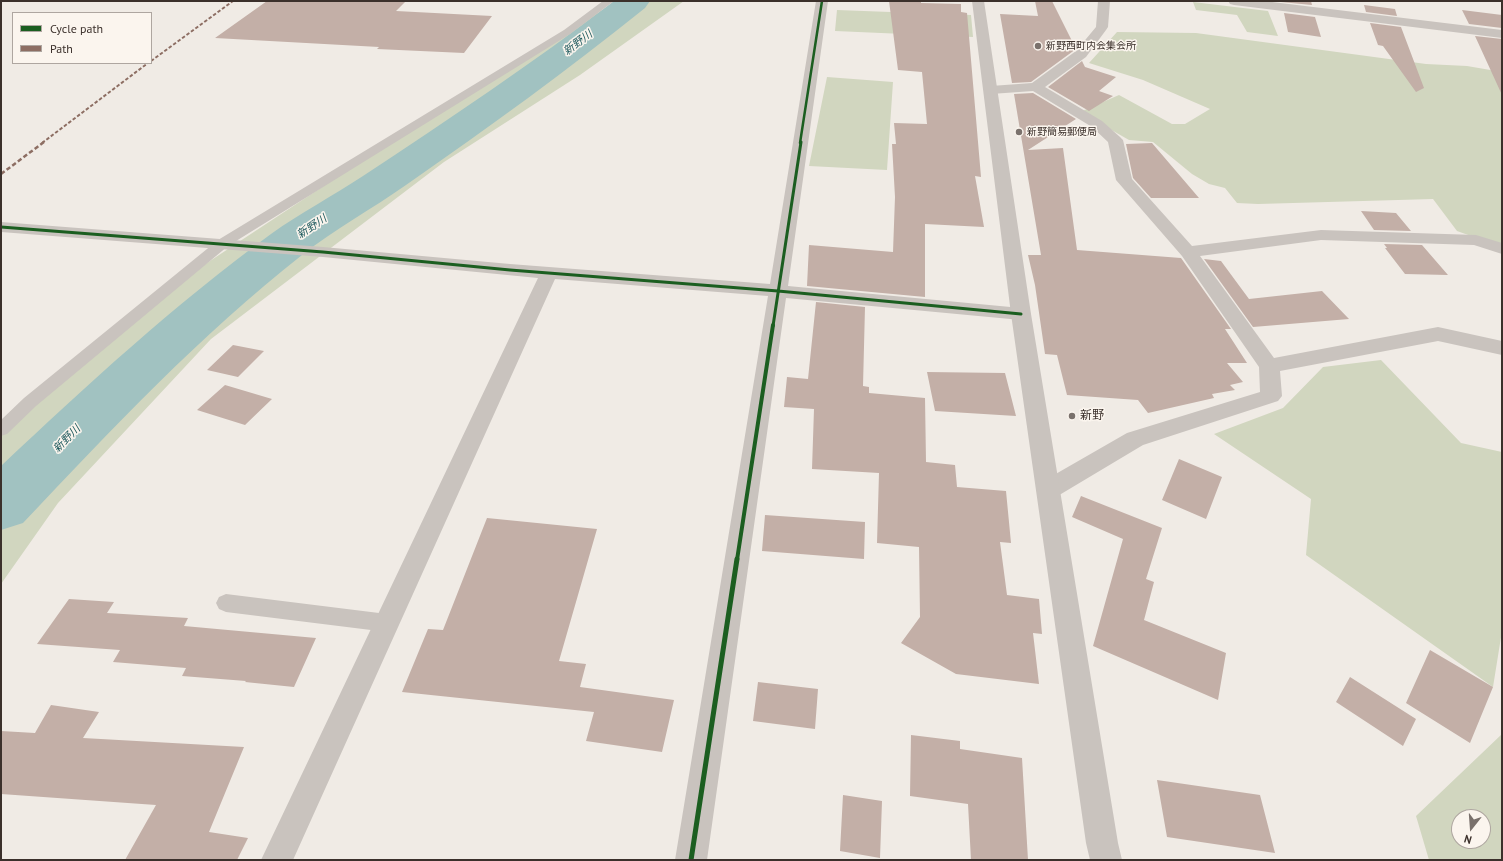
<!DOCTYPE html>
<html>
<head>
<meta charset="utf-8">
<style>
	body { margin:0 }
	#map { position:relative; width:1503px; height:861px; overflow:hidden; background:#f0ebe5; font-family:"PT Sans",sans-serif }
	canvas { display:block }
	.frame { position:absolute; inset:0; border:2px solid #3b302b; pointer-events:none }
	.legend { position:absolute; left:12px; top:12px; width:140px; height:52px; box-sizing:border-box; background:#fbf5ee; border:1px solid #aea6a0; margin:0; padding:5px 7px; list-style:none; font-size:12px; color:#3b302b }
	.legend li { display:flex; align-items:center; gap:8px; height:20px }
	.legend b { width:20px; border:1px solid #aea6a0 }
	.north { position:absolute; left:1451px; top:809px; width:40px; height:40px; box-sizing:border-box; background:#fbf5ee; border:1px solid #aea6a0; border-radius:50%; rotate:197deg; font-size:11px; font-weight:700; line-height:16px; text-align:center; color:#3b302b }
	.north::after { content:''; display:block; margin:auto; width:14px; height:18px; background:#7a716c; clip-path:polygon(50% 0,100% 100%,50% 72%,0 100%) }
</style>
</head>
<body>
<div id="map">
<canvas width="1503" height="861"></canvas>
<div class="frame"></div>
<ul class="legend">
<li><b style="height:5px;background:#1b5e20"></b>Cycle path</li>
<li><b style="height:5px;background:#8d6e63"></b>Path</li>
</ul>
<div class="north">N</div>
</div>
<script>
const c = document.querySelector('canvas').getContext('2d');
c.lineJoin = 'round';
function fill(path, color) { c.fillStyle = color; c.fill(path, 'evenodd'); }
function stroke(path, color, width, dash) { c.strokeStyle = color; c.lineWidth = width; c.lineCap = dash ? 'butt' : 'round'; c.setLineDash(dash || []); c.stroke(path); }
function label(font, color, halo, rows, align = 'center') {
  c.font = font + ' "PT Sans","Noto Sans JP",sans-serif'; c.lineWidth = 3; c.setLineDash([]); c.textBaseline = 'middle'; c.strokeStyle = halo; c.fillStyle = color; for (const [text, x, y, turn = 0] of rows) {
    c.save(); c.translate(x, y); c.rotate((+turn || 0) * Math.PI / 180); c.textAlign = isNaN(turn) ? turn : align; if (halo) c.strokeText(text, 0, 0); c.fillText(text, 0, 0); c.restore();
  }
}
fill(new Path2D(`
	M617 1H684L580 75 444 162 211 339 58 503 1 584V426L172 286 416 125Z
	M1193 2 1268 11 1278 36 1247 32 1237 15 1196 10Z
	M837 10 971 15 973 37 835 31Z
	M1117 32 1196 33 1426 64 1467 66 1502 72V247L1457 231 1433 199 1258 204 1237 203 1225 188 1209 184 1192 174 1153 142 1129 140 1080 112 1119 95 1172 124H1185L1210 109 1143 80 1089 63Z
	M827 77 893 82 887 170 809 166Z
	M1381 360 1461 443 1502 452V631L1493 687 1306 555 1311 499 1214 434 1283 408 1323 367Z
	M1502 734V860H1429L1416 816ZM1459 817H1483V841H1459Z`), '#d1d6bf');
fill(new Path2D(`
	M614 1H650L645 8C568 70 488 128 406 185 372 209 335 229 302 255 200 335 112 429 23 523L1 530V466C87 385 175 304 271 234 300 213 333 196 363 176 448 120 533 63 614 1Z`), '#a1c2c1');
fill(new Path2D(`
	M267 1H406L396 11 492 16 464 53 377 49 379 47 215 38Z
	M889 1H921V3L961 4V12L967 13 981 177 975 176 984 227 925 224V297L807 286 809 245 893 252 895 197 892 144H896L894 123 927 124 922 72 898 70Z
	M1035 1H1052L1076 49 1031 82 1012 83 1000 14 1038 16Z
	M1281 1H1311L1312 5 1281 2Z
	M1364 5 1395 9 1397 16 1366 12Z
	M1462 10 1502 15V28L1469 24Z
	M1284 13 1315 17 1321 37 1288 32Z
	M1370 23 1401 27 1424 88 1416 92 1383 46 1378 45Z
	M1475 36 1502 39V95Z
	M1082 61 1085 67 1116 77 1099 91 1113 96 1089 111 1048 87Z
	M1033 93 1076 119 1028 150 1063 148 1077 250 1181 258 1231 329H1225L1247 363H1227L1243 382 1230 385 1235 390 1212 394 1214 398 1148 413 1138 400 1067 395 1057 355 1045 354 1035 285 1028 255H1041L1014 94Z
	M1152 143 1199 198H1151L1133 178 1126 144Z
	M1361 211 1396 213 1411 231 1374 230Z
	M1384 244 1422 245 1448 275 1405 274 1385 248H1387Z
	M1204 259 1221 261 1249 299 1322 291 1349 319 1253 327Z
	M816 302 865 307 863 386 869 387V393L925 398 926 462 955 465 957 487 1006 491 1011 543 1000 542 1007 595 1039 599 1042 634 1033 633 1039 684 956 674 901 643 920 617 919 547 877 543 879 473 812 469 814 409 784 407 787 377 808 379Z
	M233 345 264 351 238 377 207 370Z
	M927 372 1005 373 1016 416 935 411Z
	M225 385 272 399 245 425 197 410Z
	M1179 459 1222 477 1206 519 1162 500Z
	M1081 496 1162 528 1146 579 1154 582 1144 620 1226 653 1218 700 1093 646 1123 539 1072 517Z
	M765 515 865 522 864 559 762 551Z
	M487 518 597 529 559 661 586 664 580 687 674 700 662 752 586 741 594 712 402 692 428 629 443 630Z
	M69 599 114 602 107 613 188 618 184 626 316 638 294 687 245 682 246 681 182 676 186 668 113 662 120 650 37 644Z
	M1430 650 1493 687 1470 743 1406 703Z
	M1350 677 1416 719 1403 746 1336 702Z
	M758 682 818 689 815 729 753 721Z
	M51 705 99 712 83 738 244 747 209 832 248 838 237 860H125L156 805 1 794V731L35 733Z
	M911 735 960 741V749L1022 758 1028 860H971L968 804 910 796Z
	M1157 780 1260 795 1275 853 1167 837Z
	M843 795 882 801 880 858 840 851Z`), '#c3afa7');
fill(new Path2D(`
	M603 1H614L570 34 228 246 36 406 7 434 1 436V420L24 398 218 240 564 30Z
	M226 594 387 614 394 616 397 623 394 630 387 632 226 612 219 609 216 603 219 597Z`), '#c9c3be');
fill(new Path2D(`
	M816 1H828L788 286 1021 308 1028 310 1031 314 1028 318 1021 320 786 298 707 860H675L768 296 555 279 293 860H261L538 278 323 257 1 232V222L323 247 510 264 770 284Z
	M1098 1H1110L1108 27 1106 30 1086 57 1045 87 1102 121 1120 137 1123 140 1132 179 1192 246 1321 230 1476 235 1502 243V254L1474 245 1321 240 1200 256 1274 358 1438 327 1502 341V355L1438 341 1280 371 1282 396 1278 401 1143 445 1056 497 1048 499 1040 497 1036 490 1040 483 1127 433 1260 392 1259 367 1182 256 1116 180 1108 142 1092 127 1033 91 991 94 986 93 984 90 986 87 991 86 1032 83 1076 51 1096 27Z
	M1228 1H1264L1502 30V38L1234 5 1230 4Z`), '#c9c3be');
fill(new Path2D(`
	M972 1H984L1031 314 1118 843 1122 860H1090L1086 843 1011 314Z`), '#c9c3be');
stroke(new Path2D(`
	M151 61 233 1
	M42 143 148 63`), '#8d6e63', 2, [3.5, 2]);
stroke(new Path2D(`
	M1 174 44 142`), '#8d6e63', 2.5, [4.5, 2.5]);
stroke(new Path2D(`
	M800 143 822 1`), '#1b5e20', 2.5);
stroke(new Path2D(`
	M1 227 323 252 510 270 778 291 1021 314
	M773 326 801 142`), '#1b5e20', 3);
stroke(new Path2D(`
	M737 560 773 325`), '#1b5e20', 4);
stroke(new Path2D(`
	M691 860 737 559`), '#1b5e20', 5);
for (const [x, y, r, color] of [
	[1038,46,4,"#7a716c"],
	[1019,132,4,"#7a716c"],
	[1072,416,4,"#7a716c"]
]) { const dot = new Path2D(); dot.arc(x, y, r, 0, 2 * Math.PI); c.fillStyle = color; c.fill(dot); stroke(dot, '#fbf5ee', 1.5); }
label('10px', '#3b302b', '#fbf5ee', [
	["新野西町内会集会所",1046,46],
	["新野簡易郵便局",1027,132]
], 'left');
label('italic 11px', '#1f5a5e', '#fbf5ee', [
	["新野川",578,43,-37],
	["新野川",312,227,-34],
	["新野川",67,439,-45]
]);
label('12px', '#3b302b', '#fbf5ee', [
	["新野",1080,416]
], 'left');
</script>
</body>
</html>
